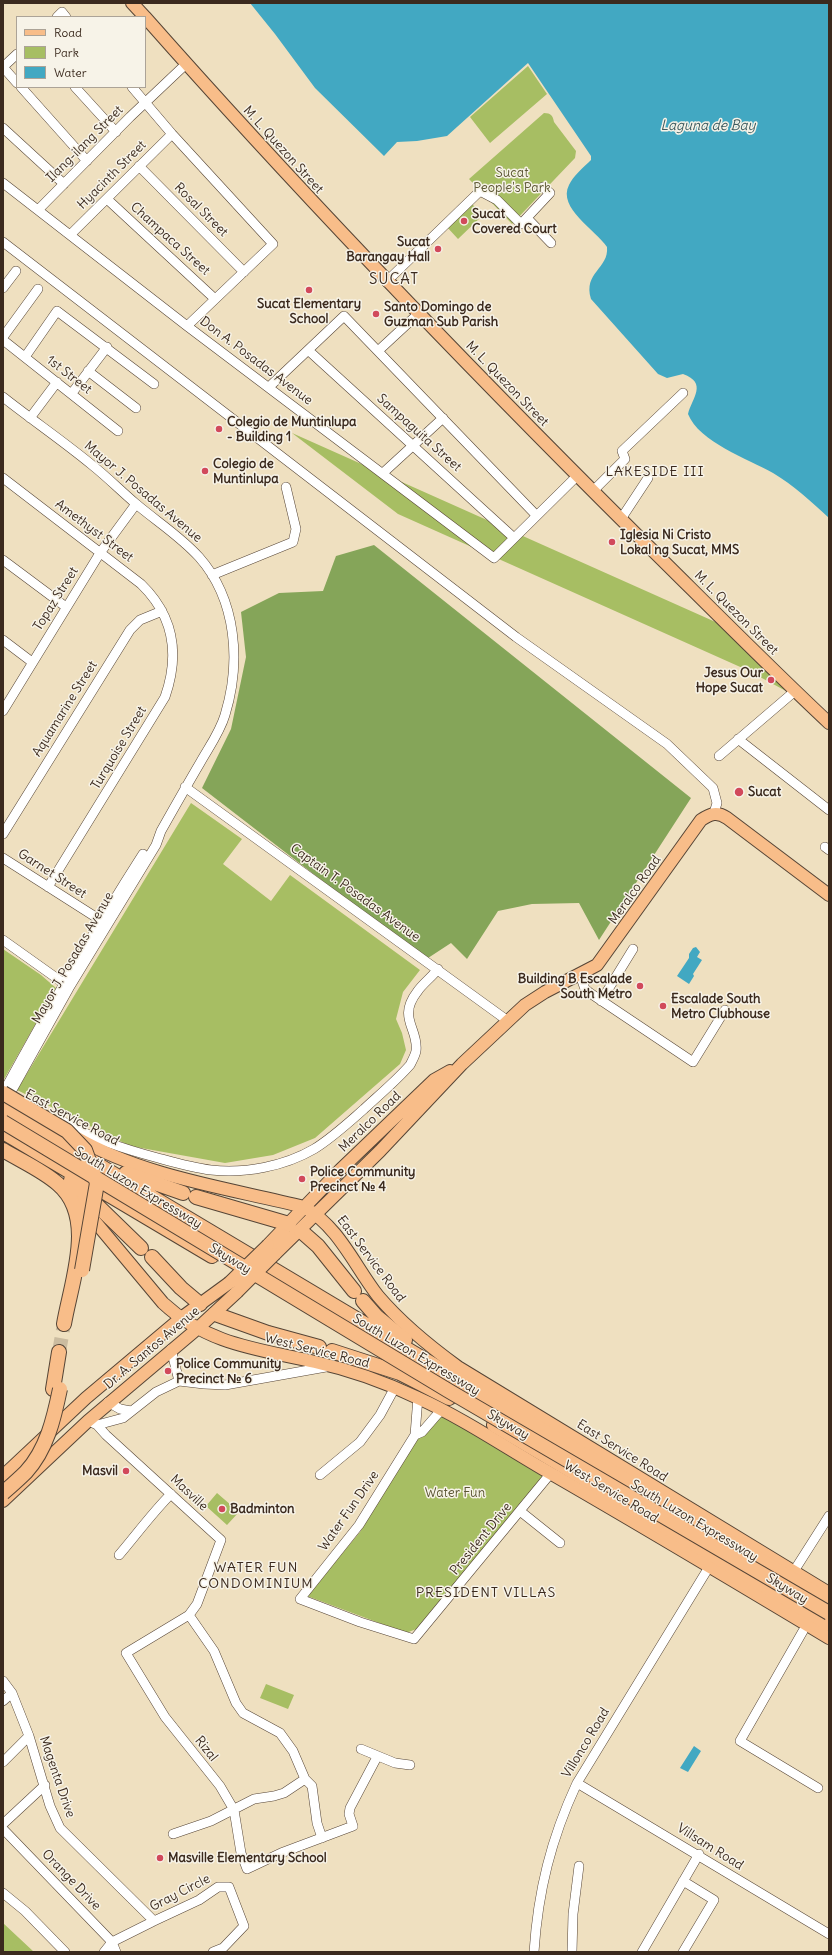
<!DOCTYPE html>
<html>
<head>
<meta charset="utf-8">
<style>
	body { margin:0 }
	#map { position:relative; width:832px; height:1955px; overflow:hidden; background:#efe0c0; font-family:Delius,sans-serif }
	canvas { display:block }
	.frame { position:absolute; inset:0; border:4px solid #3b2a1e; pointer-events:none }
	.legend { position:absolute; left:16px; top:16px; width:130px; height:72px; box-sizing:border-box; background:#f7f3e8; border:1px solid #aca397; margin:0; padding:5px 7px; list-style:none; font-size:12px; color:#3b2a1e }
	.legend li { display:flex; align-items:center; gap:8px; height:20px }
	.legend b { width:20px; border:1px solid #aca397 }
</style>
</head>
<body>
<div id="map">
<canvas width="832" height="1955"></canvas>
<div class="frame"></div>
<ul class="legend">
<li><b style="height:5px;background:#f8bd89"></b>Road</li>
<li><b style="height:11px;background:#a7be63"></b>Park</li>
<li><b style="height:11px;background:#42a8c2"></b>Water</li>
</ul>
</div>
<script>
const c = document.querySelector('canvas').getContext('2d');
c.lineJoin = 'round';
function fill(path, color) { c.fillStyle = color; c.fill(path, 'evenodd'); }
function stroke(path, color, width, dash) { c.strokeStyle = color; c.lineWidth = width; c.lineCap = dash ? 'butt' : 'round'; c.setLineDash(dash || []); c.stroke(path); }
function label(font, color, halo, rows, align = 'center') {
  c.font = font + ' Delius,sans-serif'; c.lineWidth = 3; c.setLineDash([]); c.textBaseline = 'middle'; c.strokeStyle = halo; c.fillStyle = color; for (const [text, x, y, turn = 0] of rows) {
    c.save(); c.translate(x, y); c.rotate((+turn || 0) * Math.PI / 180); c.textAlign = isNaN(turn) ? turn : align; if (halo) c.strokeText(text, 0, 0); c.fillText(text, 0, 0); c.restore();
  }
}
fill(new Path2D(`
	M528 66 547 94 490 143 470 117Z
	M544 113C551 113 553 116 554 122L576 151 575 158 512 224 469 179Z
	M470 202 483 215 458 239 446 226Z
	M292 433 720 624 786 691 747 670 398 514Z
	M191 803 242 839 223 864 271 901 290 875 420 970 403 992 396 1019 402 1033 406 1050 400 1064 315 1138 273 1155 225 1163 130 1146 17 1090Z
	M3 949 41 975 56 988 3 1081Z
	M444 1413 546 1476 419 1628 406 1633 307 1596 360 1532 421 1432Z
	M217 1493 239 1512 227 1525 206 1506Z
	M266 1684 294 1695 288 1709 260 1698Z
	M3 1923 34 1952H3Z`), '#a7be63');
fill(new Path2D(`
	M374 545 691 798 599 940 579 903 532 904 498 911 467 959 451 943 425 960 202 788 231 729 246 657 241 612 279 593 323 591 336 556Z`), '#85a559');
fill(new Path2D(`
	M250 3H829V518C812 502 793 485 773 473 748 459 699 442 688 414 692 398 708 383 683 374L667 378 658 374 591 299C583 272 609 269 607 247 596 230 557 208 569 185 573 176 584 167 591 160V156L528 63 447 136 417 141 397 142 384 156 315 88 275 34Z
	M696 947 700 952 697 957 702 960 693 974 694 976 689 984 677 976 689 958V954L693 948Z
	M694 1746 701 1751 688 1772 680 1768Z`), '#42a8c2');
stroke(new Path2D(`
	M59 1352 64 1324`), '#cbbca0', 14, [14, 7]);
const minor = new Path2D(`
	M57 17 62 12 66 17
	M3 67 17 83
	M3 67 17 54
	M21 87 87 161
	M75 87 116 132
	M132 87 172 134 273 244 187 326
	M3 128 64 184
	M139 166 244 272
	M3 183 187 326 494 558 577 476
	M107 199 215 299
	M38 210 130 117 186 64
	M527 218 551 243
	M70 235 172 134
	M3 242 516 637 667 744 713 788 717 803 714 813
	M386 282 480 191 497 200 521 224 550 193 543 187
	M3 288 16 271
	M3 337 38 289
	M3 340 118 431
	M308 350 513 537
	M378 351 418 314
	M25 357 57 311 154 384
	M88 371 136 408
	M269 387 344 316 536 515
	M72 393 107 347
	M3 397C32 420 63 441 92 465 107 477 120 490 135 503 156 521 180 536 199 557 237 600 241 663 225 715 220 732 209 747 200 763 187 785 174 808 161 831L156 845 69 988 7 1099
	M30 418 57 382
	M383 473 443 418
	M3 478 141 584C174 616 180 654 165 697L48 887
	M593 491 625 459 622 451 683 393
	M621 519 648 478
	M3 560 66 607
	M212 575 293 542 296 529 286 487
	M3 640 32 662
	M3 711 100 553 136 504
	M738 739 829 810
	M719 756 795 691
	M185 787 508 1021
	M3 834 130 630 140 620 162 611
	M825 847 829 850
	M3 858 105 923
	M3 940 69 987
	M580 975 585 989 590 993 693 1062 725 1010
	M601 1001 633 949
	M3 1093C47 1012 93 932 143 854
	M62 1121C93 1139 124 1149 158 1158 176 1163 193 1168 211 1170 245 1174 285 1166 314 1149 332 1138 348 1123 364 1109 379 1095 396 1081 410 1065 412 1061 415 1056 416 1051 419 1029 397 1018 417 992 422 984 432 977 438 969
	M171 1349 179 1381
	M418 1397 415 1435 359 1525 300 1599 360 1622 414 1639 551 1473
	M108 1402 120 1409 131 1411
	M93 1423 97 1425 123 1418 156 1392 179 1381 204 1384 225 1385 326 1367
	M97 1425 106 1435 221 1540 197 1604 189 1615 126 1653 165 1717 220 1786 234 1810 241 1853 247 1869 281 1853 353 1826 349 1814 350 1808 377 1757
	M415 1435 422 1432 442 1409
	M320 1475 360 1442 380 1415 393 1391 396 1388
	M520 1511 560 1543
	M119 1555C137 1534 152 1513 171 1494
	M794 1571 829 1516
	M189 1615 214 1651 236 1703 243 1713 280 1733 293 1751 305 1779 312 1786 317 1823 322 1838
	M803 1631 740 1741 818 1788
	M3 1681 12 1693 29 1736 50 1806 60 1828 154 1921
	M3 1701 12 1693
	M361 1749 395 1763 410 1765
	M3 1762 29 1736
	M577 1783 829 1934
	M3 1824 45 1785
	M3 1829 112 1942 116 1952
	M173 1834 211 1821 254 1799 274 1796 284 1793 305 1779
	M3 1893 25 1911 65 1952
	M104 1952 112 1942 154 1921 199 1900 218 1887H229L244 1926 223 1948 213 1952
	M534 1952C538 1891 551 1839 577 1783L709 1567
	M572 1952 573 1914 579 1866
	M642 1952 699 1854
	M683 1952 714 1900 683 1881`);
const major = new Path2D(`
	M132 3 145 17
	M145 17C303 196 469 368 638 536 702 599 764 662 829 723
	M77 1138C145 1177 228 1188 304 1207 339 1227 354 1265 378 1296 401 1323 429 1346 458 1367L829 1593
	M67 1188 163 1303C208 1345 258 1349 315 1362 351 1370 385 1382 418 1398 462 1418 502 1445 543 1469 639 1524 734 1581 829 1638
	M268 1245 340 1170 434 1080 450 1071
	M275 1254 380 1151 462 1064 525 1005 545 992 597 965 701 820C710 814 717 811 727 818L829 895
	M3 1476 86 1398 181 1318 229 1283
	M3 1501 88 1421 197 1329 237 1292`);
const highway = new Path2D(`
	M3 1108 829 1601
	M3 1132 212 1256
	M3 1150C21 1161 42 1170 58 1184 97 1217 71 1282 64 1324
	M126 1173 183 1193
	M71 1180 141 1248
	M196 1197 289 1224
	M301 1231 318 1246 354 1291
	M152 1257 181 1288 200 1304
	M363 1301 377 1317 405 1340
	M215 1314 268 1333 319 1347
	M332 1351 400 1373 449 1398
	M53 1389 59 1352
	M494 1425 829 1624`);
stroke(minor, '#564536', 10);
stroke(major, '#564536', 14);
stroke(highway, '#564536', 16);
stroke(minor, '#fff', 9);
stroke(major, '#f8bd89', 12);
stroke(highway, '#f8bd89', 14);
const majorBridge = new Path2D(`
	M229 1283 268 1245
	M237 1292 275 1254`);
const highwayBridge = new Path2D(`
	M3 1093 67 1131 85 1150 97 1183 82 1270
	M3 1122 449 1391 829 1613
	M3 1493C11 1486 19 1479 26 1472 47 1449 54 1418 60 1389`);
stroke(majorBridge, '#564536', 14, []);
stroke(highwayBridge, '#564536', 16, []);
stroke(majorBridge, '#f8bd89', 12);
stroke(highwayBridge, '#f8bd89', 14);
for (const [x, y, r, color] of [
	[464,221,4,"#d1495b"],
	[438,249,4,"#d1495b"],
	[309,290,4,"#d1495b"],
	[376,314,4,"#d1495b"],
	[219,429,4,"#d1495b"],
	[205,471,4,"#d1495b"],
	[612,542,4,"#d1495b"],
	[771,680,4,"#d1495b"],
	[739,792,5,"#d1495b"],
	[640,986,4,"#d1495b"],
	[663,1006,4,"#d1495b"],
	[302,1179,4,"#d1495b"],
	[168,1371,4,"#d1495b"],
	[126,1471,4,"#d1495b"],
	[222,1509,4,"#d1495b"],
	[160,1858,4,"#d1495b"]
]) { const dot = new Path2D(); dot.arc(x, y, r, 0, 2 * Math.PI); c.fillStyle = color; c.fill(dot); stroke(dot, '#f7f3e8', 1.5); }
label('13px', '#3b2a1e', '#f7f3e8', [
	["Ilang-ilang Street",85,144,-45],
	["M. L. Quezon Street",283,150,48],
	["Hyacinth Street",112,175,-45],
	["Rosal Street",201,210,45],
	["Champaca Street",170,239,42],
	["Don A. Posadas Avenue",256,361,37],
	["1st Street",69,375,38],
	["M. L. Quezon Street",507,384,46],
	["Sampaguita Street",419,433,42],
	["Mayor J. Posadas Avenue",143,492,40],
	["Amethyst Street",94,531,37],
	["Topaz Street",56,599,-58],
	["M. L. Quezon Street",736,613,45],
	["Aquamarine Street",65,709,-58],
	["Turquoise Street",119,748,-59],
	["Garnet Street",52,874,33],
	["Meralco Road",635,890,-55],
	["Captain T. Posadas Avenue",355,893,36],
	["Mayor J. Posadas Avenue",73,958,-60],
	["East Service Road",72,1118,28],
	["Meralco Road",370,1122,-44],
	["South Luzon Expressway",138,1188,31],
	["Skyway",230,1259,31],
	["East Service Road",371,1259,53],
	["Dr. A. Santos Avenue",152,1348,-40],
	["West Service Road",317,1351,14],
	["South Luzon Expressway",416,1355,31],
	["Skyway",508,1425,30],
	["East Service Road",622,1451,32],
	["West Service Road",611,1492,31],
	["Masville",189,1493,43],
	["Water Fun Drive",349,1511,-55],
	["South Luzon Expressway",694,1521,31],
	["President Drive",481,1539,-51],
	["Skyway",787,1589,31],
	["Villonco Road",586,1743,-59],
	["Rizal",206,1749,51],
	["Magenta Drive",57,1777,71],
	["Villsam Road",710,1847,32],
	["Orange Drive",71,1880,46],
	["Gray Circle",180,1893,-27]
]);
label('13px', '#5b5633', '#f7f3e8', [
	["Sucat",512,173],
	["People's Park",512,188],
	["Water Fun",455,1493]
]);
label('bold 13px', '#3b2a1e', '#f7f3e8', [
	["Sucat",472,214],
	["Covered Court",472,229],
	["Sucat",430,242,"right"],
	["Barangay Hall",430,257,"right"],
	["Sucat Elementary",309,304,"center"],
	["School",309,319,"center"],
	["Santo Domingo de",384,307],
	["Guzman Sub Parish",384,322],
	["Colegio de Muntinlupa",227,422],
	["- Building 1",227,437],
	["Colegio de",213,464],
	["Muntinlupa",213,479],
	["Iglesia Ni Cristo",620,535],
	["Lokal ng Sucat, MMS",620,550],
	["Jesus Our",763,673,"right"],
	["Hope Sucat",763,688,"right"],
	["Sucat",748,792],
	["Building B Escalade",632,979,"right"],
	["South Metro",632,994,"right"],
	["Escalade South",671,999],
	["Metro Clubhouse",671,1014],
	["Police Community",310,1172],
	["Precinct № 4",310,1187],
	["Police Community",176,1364],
	["Precinct № 6",176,1379],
	["Masvil",118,1471,"right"],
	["Badminton",230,1509],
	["Masville Elementary School",168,1858]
], 'left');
label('italic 14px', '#3e5c60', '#f7f3e8', [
	["Laguna de Bay",708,126]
]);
c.letterSpacing = '1px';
label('14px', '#3b2a1e', '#f7f3e8', [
	["LAKESIDE III",655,472],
	["WATER FUN",256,1568],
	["CONDOMINIUM",256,1584],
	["PRESIDENT VILLAS",486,1593]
]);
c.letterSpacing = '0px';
c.letterSpacing = '1px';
label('15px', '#3b2a1e', '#f7f3e8', [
	["SUCAT",394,280]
]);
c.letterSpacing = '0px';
</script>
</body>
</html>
